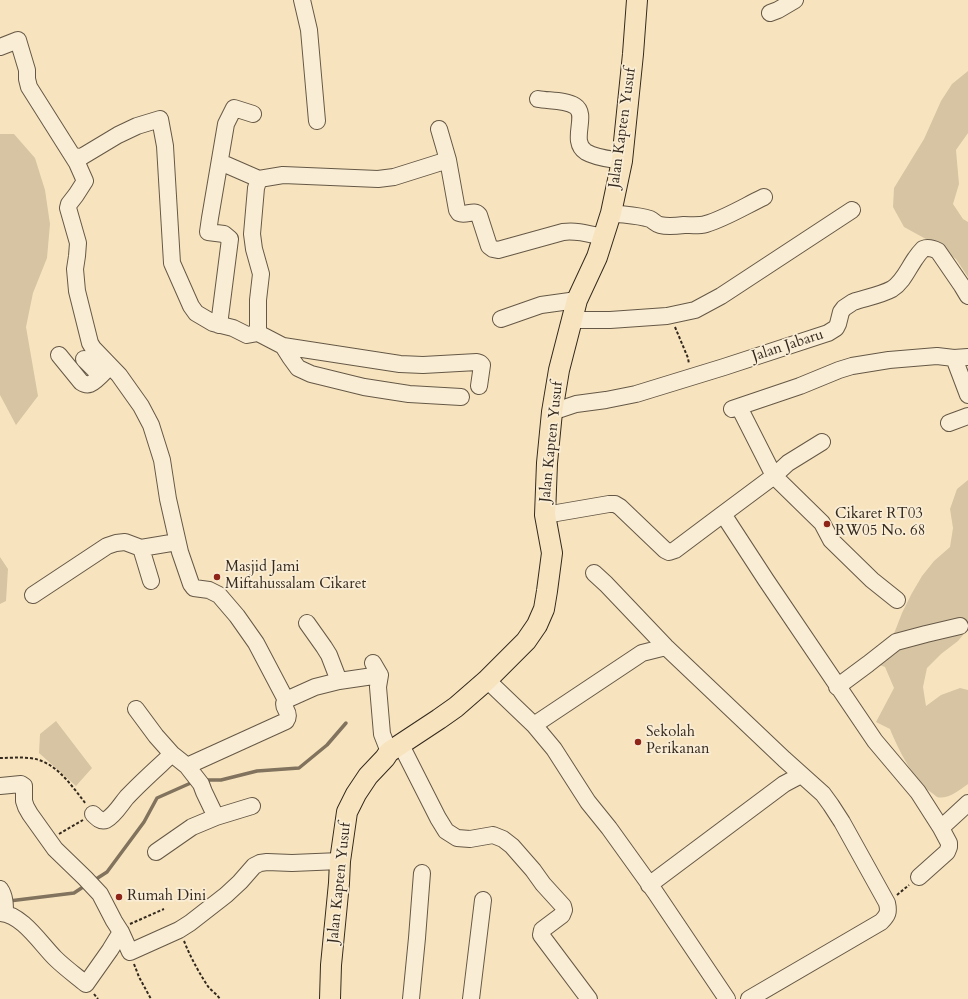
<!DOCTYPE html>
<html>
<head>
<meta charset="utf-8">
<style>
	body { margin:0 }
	canvas { display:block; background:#f7e4be }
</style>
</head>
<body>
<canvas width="968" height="999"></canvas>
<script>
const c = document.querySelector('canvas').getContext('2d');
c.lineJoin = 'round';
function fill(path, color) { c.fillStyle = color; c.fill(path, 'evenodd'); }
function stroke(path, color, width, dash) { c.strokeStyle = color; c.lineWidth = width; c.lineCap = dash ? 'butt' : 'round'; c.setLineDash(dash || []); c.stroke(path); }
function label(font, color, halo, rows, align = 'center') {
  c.font = font + ' Cardo,serif'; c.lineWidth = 3.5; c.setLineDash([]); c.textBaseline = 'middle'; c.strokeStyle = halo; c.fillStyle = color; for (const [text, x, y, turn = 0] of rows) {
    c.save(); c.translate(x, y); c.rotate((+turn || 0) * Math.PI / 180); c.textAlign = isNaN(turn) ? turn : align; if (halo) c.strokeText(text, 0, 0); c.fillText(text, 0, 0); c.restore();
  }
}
fill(new Path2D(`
	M968 71V133L956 150 959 184 953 204 963 219 968 222V277L956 259 935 244 904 227 893 207 894 188 924 139 941 101 952 84Z
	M0 134H14L35 158 45 190 50 224 47 258 33 293 26 327 38 396 16 425 0 395Z
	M968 480V629L958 641 941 654 927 668 923 687 926 706 941 695 960 688 968 690V784C960 790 947 800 937 797 935 796 934 794 932 793 914 781 898 749 890 729L876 722 894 688 885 667 874 663 886 649 895 631 902 613 912 593 922 576 934 561 950 547 953 528 950 509 957 489Z
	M0 557 8 569 6 601 0 604Z
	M56 721 92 768 76 786 39 753 40 734Z`), '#d6c4a3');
stroke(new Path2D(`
	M203 780H221L257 771 299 768 327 745 346 723
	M93 881 107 872 144 822 157 798 193 782
	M9 901 74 893 86 885`), '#81735e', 3.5);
const minor = new Path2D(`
	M302 0 309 30 317 121
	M770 13 778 10 795 0
	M0 47 18 40 27 70V79L29 87 77 163 85 181 76 195 69 204 68 208 78 243 77 256 75 269 77 291 90 343 93 348 119 375 141 406 151 425 162 460 168 499 180 552 191 584 194 588 209 590 219 595 237 616 256 643 286 700
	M538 99C548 101 566 100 575 106 589 115 569 141 586 152 596 158 610 159 622 161
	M439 129 448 160 457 210 459 213C466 216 474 209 479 215L489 246 493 249 498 250 563 232C577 230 589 234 603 237
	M73 156 80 157 83 156 118 135 137 126 160 119 165 146 172 263 191 306 196 313 213 323 233 328 247 335 258 333 283 346 400 364 423 365 477 362 480 363 482 365 479 386
	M220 162 259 179 283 175 378 179 394 177 448 160
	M611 213C624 215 637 215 650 219 654 221 656 224 660 225 668 227 676 226 684 225 691 225 699 226 706 224 726 218 745 206 764 197
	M501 319 541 305 577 300
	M572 320H610L667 316 695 310 721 296 852 210
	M219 325 230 239 224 234 208 232 210 218 226 124 234 108 253 114
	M258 333V300L261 274 254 249 252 234 256 188 259 179
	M283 346 290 357 298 368 311 374 364 387 409 394 461 397
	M59 355 81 382C84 384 87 385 90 384 97 381 105 371 110 366
	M954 358 968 395
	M84 359 100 375
	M739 407 774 476 788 463 822 442
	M732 409 800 386 839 370 852 366 889 360 937 356 954 358 968 357
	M552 412 576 404 606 400 636 394 724 367 828 333 836 328 838 324 841 312 844 308 853 302C865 298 881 295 892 289 903 282 908 269 915 259 917 256 920 252 923 249 928 247 934 249 938 251L962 286 968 296
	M949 423 968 416
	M545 515 609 504H615L620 507 665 550 669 552 675 550 723 514
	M141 548 151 581
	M594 573 606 584 666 647 784 759 823 794 831 805 842 822 887 903C889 912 888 915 881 922L749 999
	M33 595 107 546 116 543 125 542 141 548 177 542
	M897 600 872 580 831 540 822 523 774 476 723 514 766 580 875 741 918 792 941 828 949 843V847L947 852 919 877
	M307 623 324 647 329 655 339 681
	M373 663 380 675
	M487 680 534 725 554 749 588 802 609 828 655 892 727 999
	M837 687 868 664 896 642 926 634 960 626
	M136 709 156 736 172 754 187 766 201 784 204 792 216 817 252 806
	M534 725 642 653 666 647
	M401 745 438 818 446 831 457 838 470 839 493 835 503 839 512 846 533 870 543 884 563 906 564 910 562 915 542 930 541 935 589 999
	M187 766 286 721C293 711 279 708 286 700L315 687 339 681 380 675 378 687 382 734 389 752
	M0 786 21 784 24 786V801L26 807 30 814 55 849 85 878 100 894 114 921 121 932 130 952 179 930 190 923 226 895 240 882 254 866 260 863 267 862 292 863 340 861
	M93 814C97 818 101 822 106 820 115 815 121 804 127 797 141 782 157 768 172 754
	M941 828 968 803
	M156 852 192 827 216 817
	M649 885 784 784 801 775
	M0 889C5 896 5 905 5 913
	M0 913C22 914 40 943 55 958 64 967 75 975 86 984L110 950 121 932
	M411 999 417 938 422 873
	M471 999 483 900`);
const major = new Path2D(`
	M330 999 331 965 339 883 340 861 347 812 356 794 368 776 385 758 389 752 439 719 456 707 487 680 526 641 537 625 544 609 547 591 552 553 545 515 547 463 552 412 559 370 577 300 597 257 611 213 622 161 633 54 637 0`);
stroke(minor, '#655846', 18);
stroke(major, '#34291e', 22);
stroke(new Path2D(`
	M675 327 688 358 689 364
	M0 758C9 758 19 757 29 758 55 760 71 785 86 804
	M59 834 83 820
	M897 895 909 885
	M130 924 164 909
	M184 941C190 956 198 971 207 985 210 990 216 993 220 999
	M134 964 139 977 151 999
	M94 994 98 999`), '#34291e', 2, [3, 2]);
stroke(minor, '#faedd5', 16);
stroke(major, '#f7e4be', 20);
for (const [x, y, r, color] of [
	[827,524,4,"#8f2418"],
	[217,577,4,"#8f2418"],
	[638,742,4,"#8f2418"],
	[119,897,4,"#8f2418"]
]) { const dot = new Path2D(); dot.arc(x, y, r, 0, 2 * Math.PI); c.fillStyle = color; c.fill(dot); stroke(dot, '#faedd5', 1.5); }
label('15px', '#34291e', '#faedd5', [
	["Jalan Kapten Yusuf",623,128,-82],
	["Jalan Jabaru",788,346,-18],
	["Jalan Kapten Yusuf",552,442,-84],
	["Jalan Kapten Yusuf",340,883,-84]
]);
label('15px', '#34291e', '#faedd5', [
	["Cikaret RT03",835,515],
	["RW05 No. 68",835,532],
	["Masjid Jami",225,568],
	["Miftahussalam Cikaret",225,585],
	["Sekolah",646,733],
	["Perikanan",646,750],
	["Rumah Dini",127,897]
], 'left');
</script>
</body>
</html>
